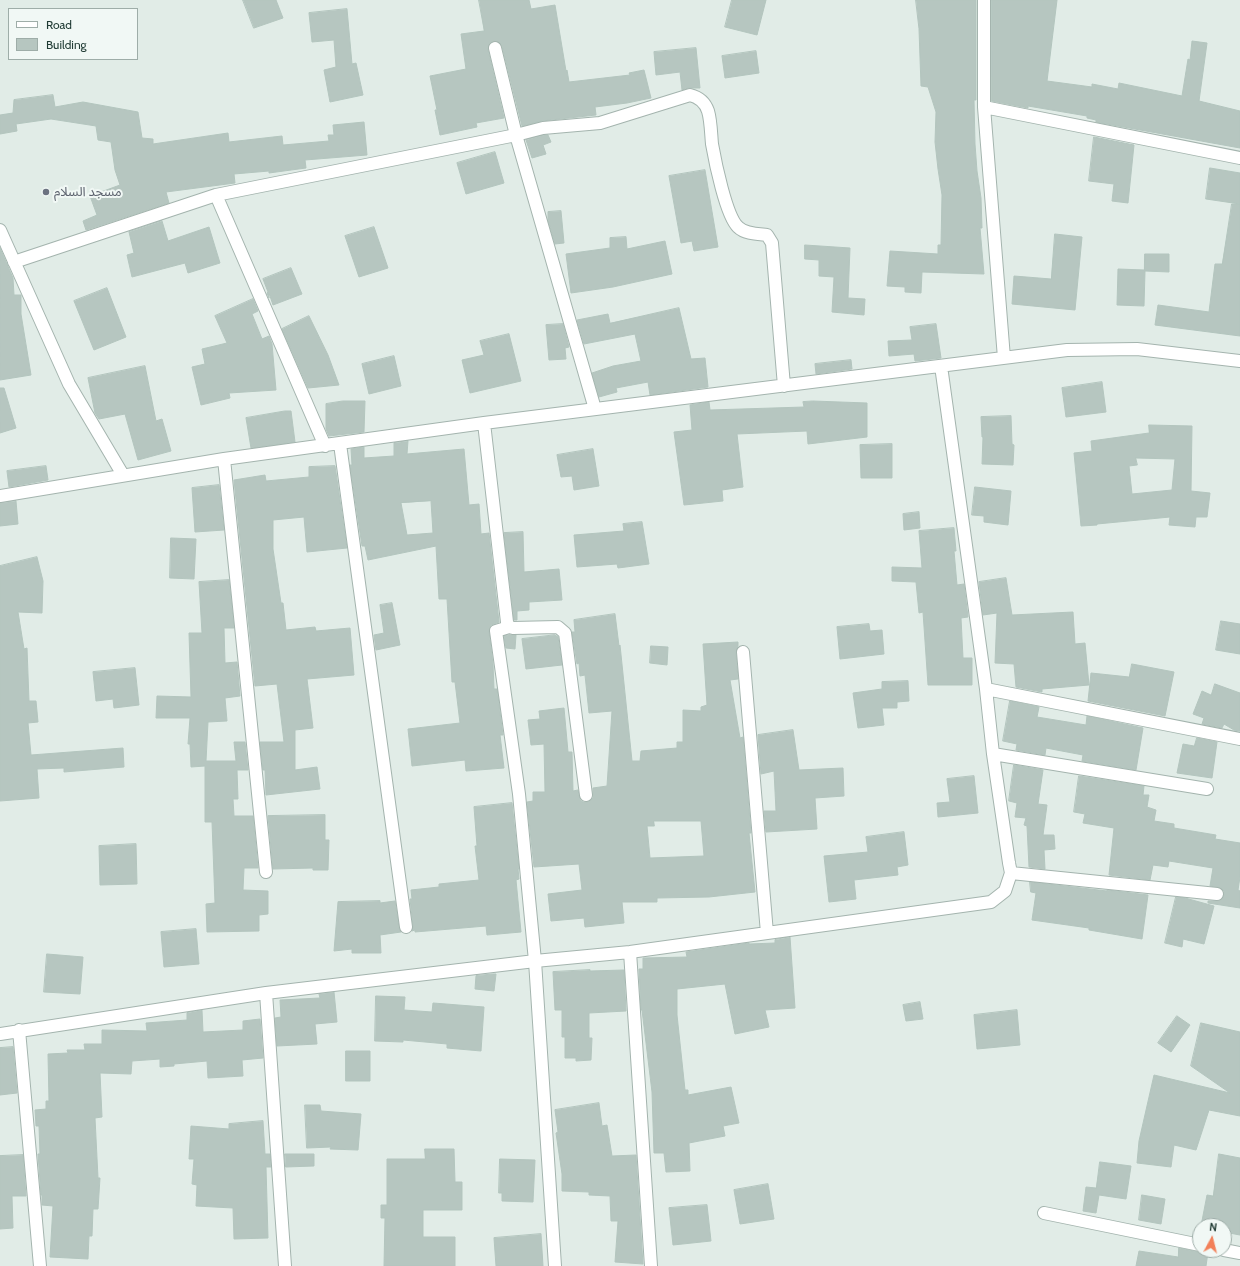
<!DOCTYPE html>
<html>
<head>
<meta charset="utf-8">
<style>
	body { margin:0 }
	#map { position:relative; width:1240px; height:1266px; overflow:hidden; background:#e1ece7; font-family:Cabin,sans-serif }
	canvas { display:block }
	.legend { position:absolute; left:8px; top:8px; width:130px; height:52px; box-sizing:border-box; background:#f1f8f5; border:1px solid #9eada8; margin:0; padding:5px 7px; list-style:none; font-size:12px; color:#213c35 }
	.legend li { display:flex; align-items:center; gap:8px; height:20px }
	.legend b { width:20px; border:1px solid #9eada8 }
	.north { position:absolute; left:1192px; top:1218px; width:40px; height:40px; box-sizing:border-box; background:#f1f8f5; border:1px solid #9eada8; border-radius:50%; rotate:7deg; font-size:11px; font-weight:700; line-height:16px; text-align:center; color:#213c35 }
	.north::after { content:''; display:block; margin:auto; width:14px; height:18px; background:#f28059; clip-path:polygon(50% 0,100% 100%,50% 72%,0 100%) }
</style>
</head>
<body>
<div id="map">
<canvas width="1240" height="1266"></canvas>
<ul class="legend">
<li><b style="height:5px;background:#fff"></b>Road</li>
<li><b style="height:11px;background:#b6c6c0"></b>Building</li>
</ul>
<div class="north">N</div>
</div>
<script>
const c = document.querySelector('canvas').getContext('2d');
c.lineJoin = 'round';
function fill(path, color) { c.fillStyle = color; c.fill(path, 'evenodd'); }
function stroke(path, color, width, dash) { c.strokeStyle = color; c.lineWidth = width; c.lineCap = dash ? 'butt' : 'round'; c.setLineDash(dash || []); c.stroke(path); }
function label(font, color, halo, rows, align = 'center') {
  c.font = font + ' Cabin,"Noto Sans Arabic",sans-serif'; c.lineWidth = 4; c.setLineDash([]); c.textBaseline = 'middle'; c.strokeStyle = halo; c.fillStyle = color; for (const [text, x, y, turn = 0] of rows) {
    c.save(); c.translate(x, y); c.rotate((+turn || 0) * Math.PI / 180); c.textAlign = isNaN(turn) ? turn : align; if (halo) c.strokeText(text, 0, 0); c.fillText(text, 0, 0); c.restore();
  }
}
const building = new Path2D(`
	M243 0H276L283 18 254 28Z
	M479 0H529L531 9 555 5 566 71 567 70 569 82 630 75 629 73 644 70 651 98 627 103 595 107 596 115 542 121 522 126 502 46 500 43 494 41 490 43 488 50 504 118 476 123 477 127 440 135 435 110H437L430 76 466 69 461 34 484 31Z
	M732 0H766L757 35 725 27Z
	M916 0H976V100H974L975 144 977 171 981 198 982 228H980L984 274 922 272 921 293 905 292V287L887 286 890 251 938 254V245H941L942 195 938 169 935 142 936 112 928 87 921 86 919 29Z
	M992 0H1057L1047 81 1092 87V84L1118 89 1119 83 1182 96 1188 59 1190 60 1192 41 1207 43 1199 101 1240 111V148L1096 122V120L1087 118V116L1028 106V108L992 101Z
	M347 9 352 64 356 63 363 95 330 102 324 70 336 67 334 40 312 42 309 13Z
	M696 48 700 88H688L682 90 680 72 656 75 654 52Z
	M756 51 759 73 725 78 722 56Z
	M53 95 55 107 83 102 138 112 142 138 153 139V144L228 133 229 142 282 136 283 145 329 141 328 135H334L333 125 364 122 367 155 305 160 306 168 269 173V171L234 174 235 183 166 192 169 203 86 230 83 221 97 215 90 196 120 185 115 170 111 142 98 140 96 126 51 119 16 124 17 131 0 134V115L13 113 14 100Z
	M544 135H548L551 142 543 145 546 154 532 158 526 140Z
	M1094 137 1134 145 1128 203 1112 201 1114 184 1089 181Z
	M495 152 504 183 466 194 457 163Z
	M1210 168 1240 173V204L1206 199Z
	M705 170 718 247 694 251 692 241 681 243 669 176Z
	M1232 204H1240V336L1155 325 1158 305 1209 312 1215 264H1222Z
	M561 211 564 243 555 244 548 220V212Z
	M162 221 168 241 209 227 220 263 188 273 185 263 132 277 127 255 134 253 129 232Z
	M374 227 388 268 359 277 345 236Z
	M1055 234 1082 237 1075 310 1012 304 1014 276 1051 279Z
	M626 237 627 249 665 241 672 274 613 287 571 293 566 254 610 248V238Z
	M805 245 850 248 848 298 865 299 864 315 832 312 834 277 819 276V260L805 259Z
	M0 248 13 278 14 295H21V314L31 375 0 380Z
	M1145 254H1169V272L1145 271 1144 306 1117 305 1118 269 1144 270Z
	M291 268 302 294 273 305 269 293V298L267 293 268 292 263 279Z
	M107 288 126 337 94 350 74 301Z
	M253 299 258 311 252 314 262 339 269 336 272 344 276 390 229 393 230 398 201 405 192 367 205 364 202 349 227 343 215 316Z
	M679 308 691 359 705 358 708 387 650 395 648 382 616 388 617 392 599 397 592 373 613 366 641 361 635 334 584 344 577 320 608 314 610 323Z
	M309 316 328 355 339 385 308 388 282 329Z
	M563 324 569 347 565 348 566 359 549 360 546 325Z
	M936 324 941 358 915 361 914 354 889 356 888 341 912 340 910 327Z
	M509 334 521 381 470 393 462 360 484 355 480 341Z
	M394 356 401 386 369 394 362 364Z
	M851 360 852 369 816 374 815 364Z
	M145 366 156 421 162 419 171 451 138 460 125 414 99 419 95 413 88 378Z
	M1102 382 1106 412 1066 417 1062 388Z
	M0 388H4L16 428 0 433Z
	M343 401H365L364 432 329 436 326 429V404Z
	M813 401 867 403V437L808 444 807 431 737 434 743 487 722 490 723 501 684 505 674 432 692 430 690 405 709 402 710 410 804 407 803 402Z
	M285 411H291L295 442 251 448 246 418Z
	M1011 416 1012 444 1014 445 1013 465 982 464 983 437H982L981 417Z
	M1149 425 1192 426 1191 491 1210 493 1207 517H1196L1195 527 1169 525 1170 517 1097 524V525L1081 526 1074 453 1092 451 1091 441 1149 433ZM1136 458 1175 459 1172 490 1132 494 1129 466 1137 465Z
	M408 441 407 454 464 449 469 505 479 504 481 534 489 533 499 622 491 625 489 632 493 664 494 689H497L503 735H500L504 768 466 771 465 760 412 766 408 729 460 723 455 682H452L447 599H439L436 546 368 560 365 546H362L350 465H352L351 449 364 447V458L394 456V443ZM431 501 433 533 407 535 401 503Z
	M892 444V478H861L860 445Z
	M593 449 599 486 574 490 572 476 561 477 557 455Z
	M46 466 48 480 9 487 7 471Z
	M335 466 347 548 307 552 304 517 273 520V549L281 603H283L286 630 315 627 316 631 350 628 354 675 307 679 313 728 295 730V770L317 767 320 789 266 795 265 770H263L260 742H284L277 684 255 686 234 480 265 475 266 481 309 477V467Z
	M219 485 224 530 195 532 192 488Z
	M975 487 1011 491 1008 525 984 522V516L972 515Z
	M16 501 18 524 0 526V503Z
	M919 512 920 528 904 530 903 514Z
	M642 522 649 564 618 568 617 564 577 567 574 535 624 531 623 524Z
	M954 528 956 551H954L957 585 964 584 968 617 961 618 963 658H972V685H928L923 612 919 613 916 582 892 581V567L922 568 919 531Z
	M523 532 524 572 559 569 562 600 529 602V610L517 611V620H514L504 533Z
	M171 538 196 539 194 579 170 578Z
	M37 557 43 581 42 613 18 612 24 649 27 648 29 701H36L38 722 28 723 31 755 123 748 124 767 64 772V768L37 769 39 798 0 801V566Z
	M1006 578 1012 615 1073 612 1075 644 1085 643 1089 685 1042 689V692L1016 687 1014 664 995 663 997 613 983 615 979 582Z
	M229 580 234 628H224L225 663 237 662 240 696 225 698 227 721 208 722 206 761H236L234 742H245L248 770H237L238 799H233L234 816H253L258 868H244L243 890 268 891V914L259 915V931L207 932 206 904 215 903 212 822H205V766L191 767 190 744H188L190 718H156L157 696 191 697 189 633H202L199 582Z
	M392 603 400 645 376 650 374 635 384 633 380 605Z
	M615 614 619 646 620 645 632 761H640L641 751 677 748V742H683V710L701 711V707L707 705 703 644 738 642V646L736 653 738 679 730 680 740 738 743 737 751 833H749L755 892 709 897 657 898V902H622L624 923 585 927 584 918 551 921 548 894 582 890 579 864 534 867 527 802 533 801V792H545L544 744 531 745 528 720 540 719 539 711 564 708 568 752H572L573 791 578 790 580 800 583 802H587L593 798V788L607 786 612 711 589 713 585 675 580 676 579 663 577 664 572 632H575L574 620ZM654 821H701L704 856 650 858 647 826H654Z
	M1221 621 1240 624V654L1216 650Z
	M869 624 870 631 882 630 884 654 840 659 837 627Z
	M509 635H516L515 649 506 648 504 636Z
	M555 635 558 637 562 665 526 669 522 639Z
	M651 646 668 647 667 665 650 663Z
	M1132 664 1174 672 1165 716 1088 701 1091 673 1129 677Z
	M135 668 139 705 114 708 113 699 96 701 93 672Z
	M908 681 909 701 897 702V708H882L884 725 858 728 853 693 882 689V682Z
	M1215 684 1240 693V731L1234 730 1224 724 1222 728 1202 724 1204 718 1193 714 1202 691 1211 695Z
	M1010 701 1039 707 1037 717 1086 725 1087 716 1143 728 1136 770 1082 761 1083 755 1046 748 1045 755 1016 750 1017 744 1003 741Z
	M793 730 799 770 843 768 844 796 815 798 817 829 766 832 764 811H776L774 771 761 774 758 735Z
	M1197 738 1217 742 1212 778 1177 773 1183 744 1194 746Z
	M1014 765 1043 770 1038 804 1047 805 1043 835H1054L1055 849 1044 850 1045 869 1029 867 1027 826 1024 825 1026 818 1015 817 1017 803 1009 801Z
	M974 776 978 813 938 817 937 803 950 802 947 779Z
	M1079 776 1144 786 1143 795H1149L1147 807 1156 810 1154 821 1174 824V828L1216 835 1215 839 1240 843V877L1238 890 1240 891V908L1208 903V901H1220L1224 895V891L1221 888 1210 886 1213 868 1169 861 1168 867 1153 865 1150 880 1109 875 1114 828 1083 823 1085 814 1074 812Z
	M512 803 519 869H518L519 879 516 880 521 932 487 935 486 926 415 932V930L412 931 413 926 410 899H412L411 890 439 887V884L479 880 475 846H477L474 807Z
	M325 815V840H329L328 870H313V868L273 869 268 816Z
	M904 832 908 865 897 867 898 875 854 880 856 899 829 902 824 856 868 852 866 837Z
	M136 844 137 884 100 885 99 846Z
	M1030 882 1107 891V890L1148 895 1142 939 1089 930V928L1032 920 1036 893 1031 892Z
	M1176 897 1185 898 1214 906 1204 944 1183 939 1182 947 1165 943Z
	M380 901V903L395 901 399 928 401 932 380 935 381 953H352V949L334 951 338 902Z
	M196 929 199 964 164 967 161 932Z
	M790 937 795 1008 765 1010 769 1027 735 1034 725 984 677 989V1015L685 1090H688V1095L731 1087 739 1123 723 1126 725 1136 689 1143 690 1171 666 1172 664 1153H654L652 1092 642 1010H641L639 969H643V958L687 957 686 952 749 943V944L775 943V940Z
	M47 954 83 957 80 994 44 992Z
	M590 970V971L624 970 626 1011 589 1013V1038H592L591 1060 576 1061V1058H565V1037H562V1010H555L553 972Z
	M493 974H496L494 991 475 989 476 976Z
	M334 992 337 1022 315 1024 317 1044 277 1046 275 1018 281 1017 280 1000 320 998 319 994Z
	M376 996 405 997 404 1010 432 1012 433 1003 484 1007 481 1051 447 1048V1044L403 1040V1042L375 1041Z
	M920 1002 923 1019 906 1021 903 1005Z
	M202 1010 203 1032 243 1030V1021L260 1019 263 1058 242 1060 243 1076 208 1078 207 1061 174 1064V1066L160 1067V1059L132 1061 131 1074 100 1073 102 1117 95 1118 98 1178H100L98 1209H93L92 1236H89L88 1259 50 1257 53 1206 42 1205V1195H41L38 1154H40L39 1126H36L35 1110 46 1109V1101H49L48 1054 68 1053 67 1050H85L84 1044H102V1030L147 1031 146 1023 187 1020V1013Z
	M1017 1010 1020 1045 977 1049 974 1015Z
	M1177 1016 1190 1025 1171 1052 1158 1043Z
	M1201 1023 1240 1032V1116L1209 1110 1196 1150 1174 1145 1171 1167 1137 1163 1139 1141 1154 1075 1230 1093 1191 1066Z
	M13 1047 17 1093 0 1095V1048Z
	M346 1051H370V1081H346Z
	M599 1103 602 1126 607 1125 612 1156 636 1155 643 1264 615 1262 618 1221H611L610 1196 589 1195V1192L562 1191V1174L556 1133 558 1132 555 1110Z
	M305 1105H320L321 1111 361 1114 358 1150 330 1149 331 1147 307 1148Z
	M263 1121 265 1154H270L271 1167H266L268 1238 234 1239 233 1208 196 1206 197 1185 192 1184 194 1159H189L191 1126 229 1129V1124Z
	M425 1149H454L455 1182H462V1210H423V1237H455V1266H384L385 1218H381V1205H387V1159H425Z
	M285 1154H314V1166L286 1167Z
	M1219 1154 1240 1158V1235L1224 1232V1226H1201L1207 1195 1213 1196Z
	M23 1155 26 1196H12L13 1228 0 1229V1156Z
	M500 1159 535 1160 533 1202 502 1201V1193H499Z
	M1100 1162 1131 1166 1126 1199 1099 1195 1096 1213 1083 1211 1086 1187 1096 1188Z
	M768 1184 774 1219 740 1224 734 1190Z
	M1142 1195 1165 1199 1161 1224 1139 1220Z
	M707 1205 711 1241 673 1245 669 1208Z
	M541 1234 543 1266H496L494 1238Z
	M1179 1248 1198 1252H1208L1206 1266H1136L1139 1251 1178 1257Z`);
fill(building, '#b6c6c0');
stroke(building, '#b3c5be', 1);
const minor = new Path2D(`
	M984 0V107L1004 358
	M495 48 516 135 595 409
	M984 107 1240 158
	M216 195 325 446
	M0 230 69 384 123 475
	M14 262 216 195 516 135 543 128 600 123 690 95C698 97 705 102 708 111 711 121 711 134 712 144 715 161 726 216 738 227 745 234 758 234 767 235L772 243 784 386
	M484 423 507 622 509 627 513 628 558 627 565 633 586 795
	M340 444 406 927
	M224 459 266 872
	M0 496 224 459 484 423 1067 350 1137 349 1240 361
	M509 627 496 631 519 794 535 961 555 1266
	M743 652 767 933
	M986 689 1240 739
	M993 754 1207 789
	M1011 873 1217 894
	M630 952 651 1266
	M266 993 285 1266
	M19 1030 40 1266
	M0 1034 266 993 535 961 630 952 991 902 1005 891 1011 873 1009 863 993 754 986 689 941 366
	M1044 1213 1200 1245
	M1224 1250 1240 1253`);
stroke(minor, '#a4b4ae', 14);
stroke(minor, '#fff', 12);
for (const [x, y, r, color] of [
	[46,192,4,"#6b7280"]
]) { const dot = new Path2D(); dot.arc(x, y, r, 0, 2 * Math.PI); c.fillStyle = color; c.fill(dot); stroke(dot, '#f1f8f5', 1.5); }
label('13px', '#5b616d', '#f1f8f5', [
	["مسجد السلام",54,192]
], 'left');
</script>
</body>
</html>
